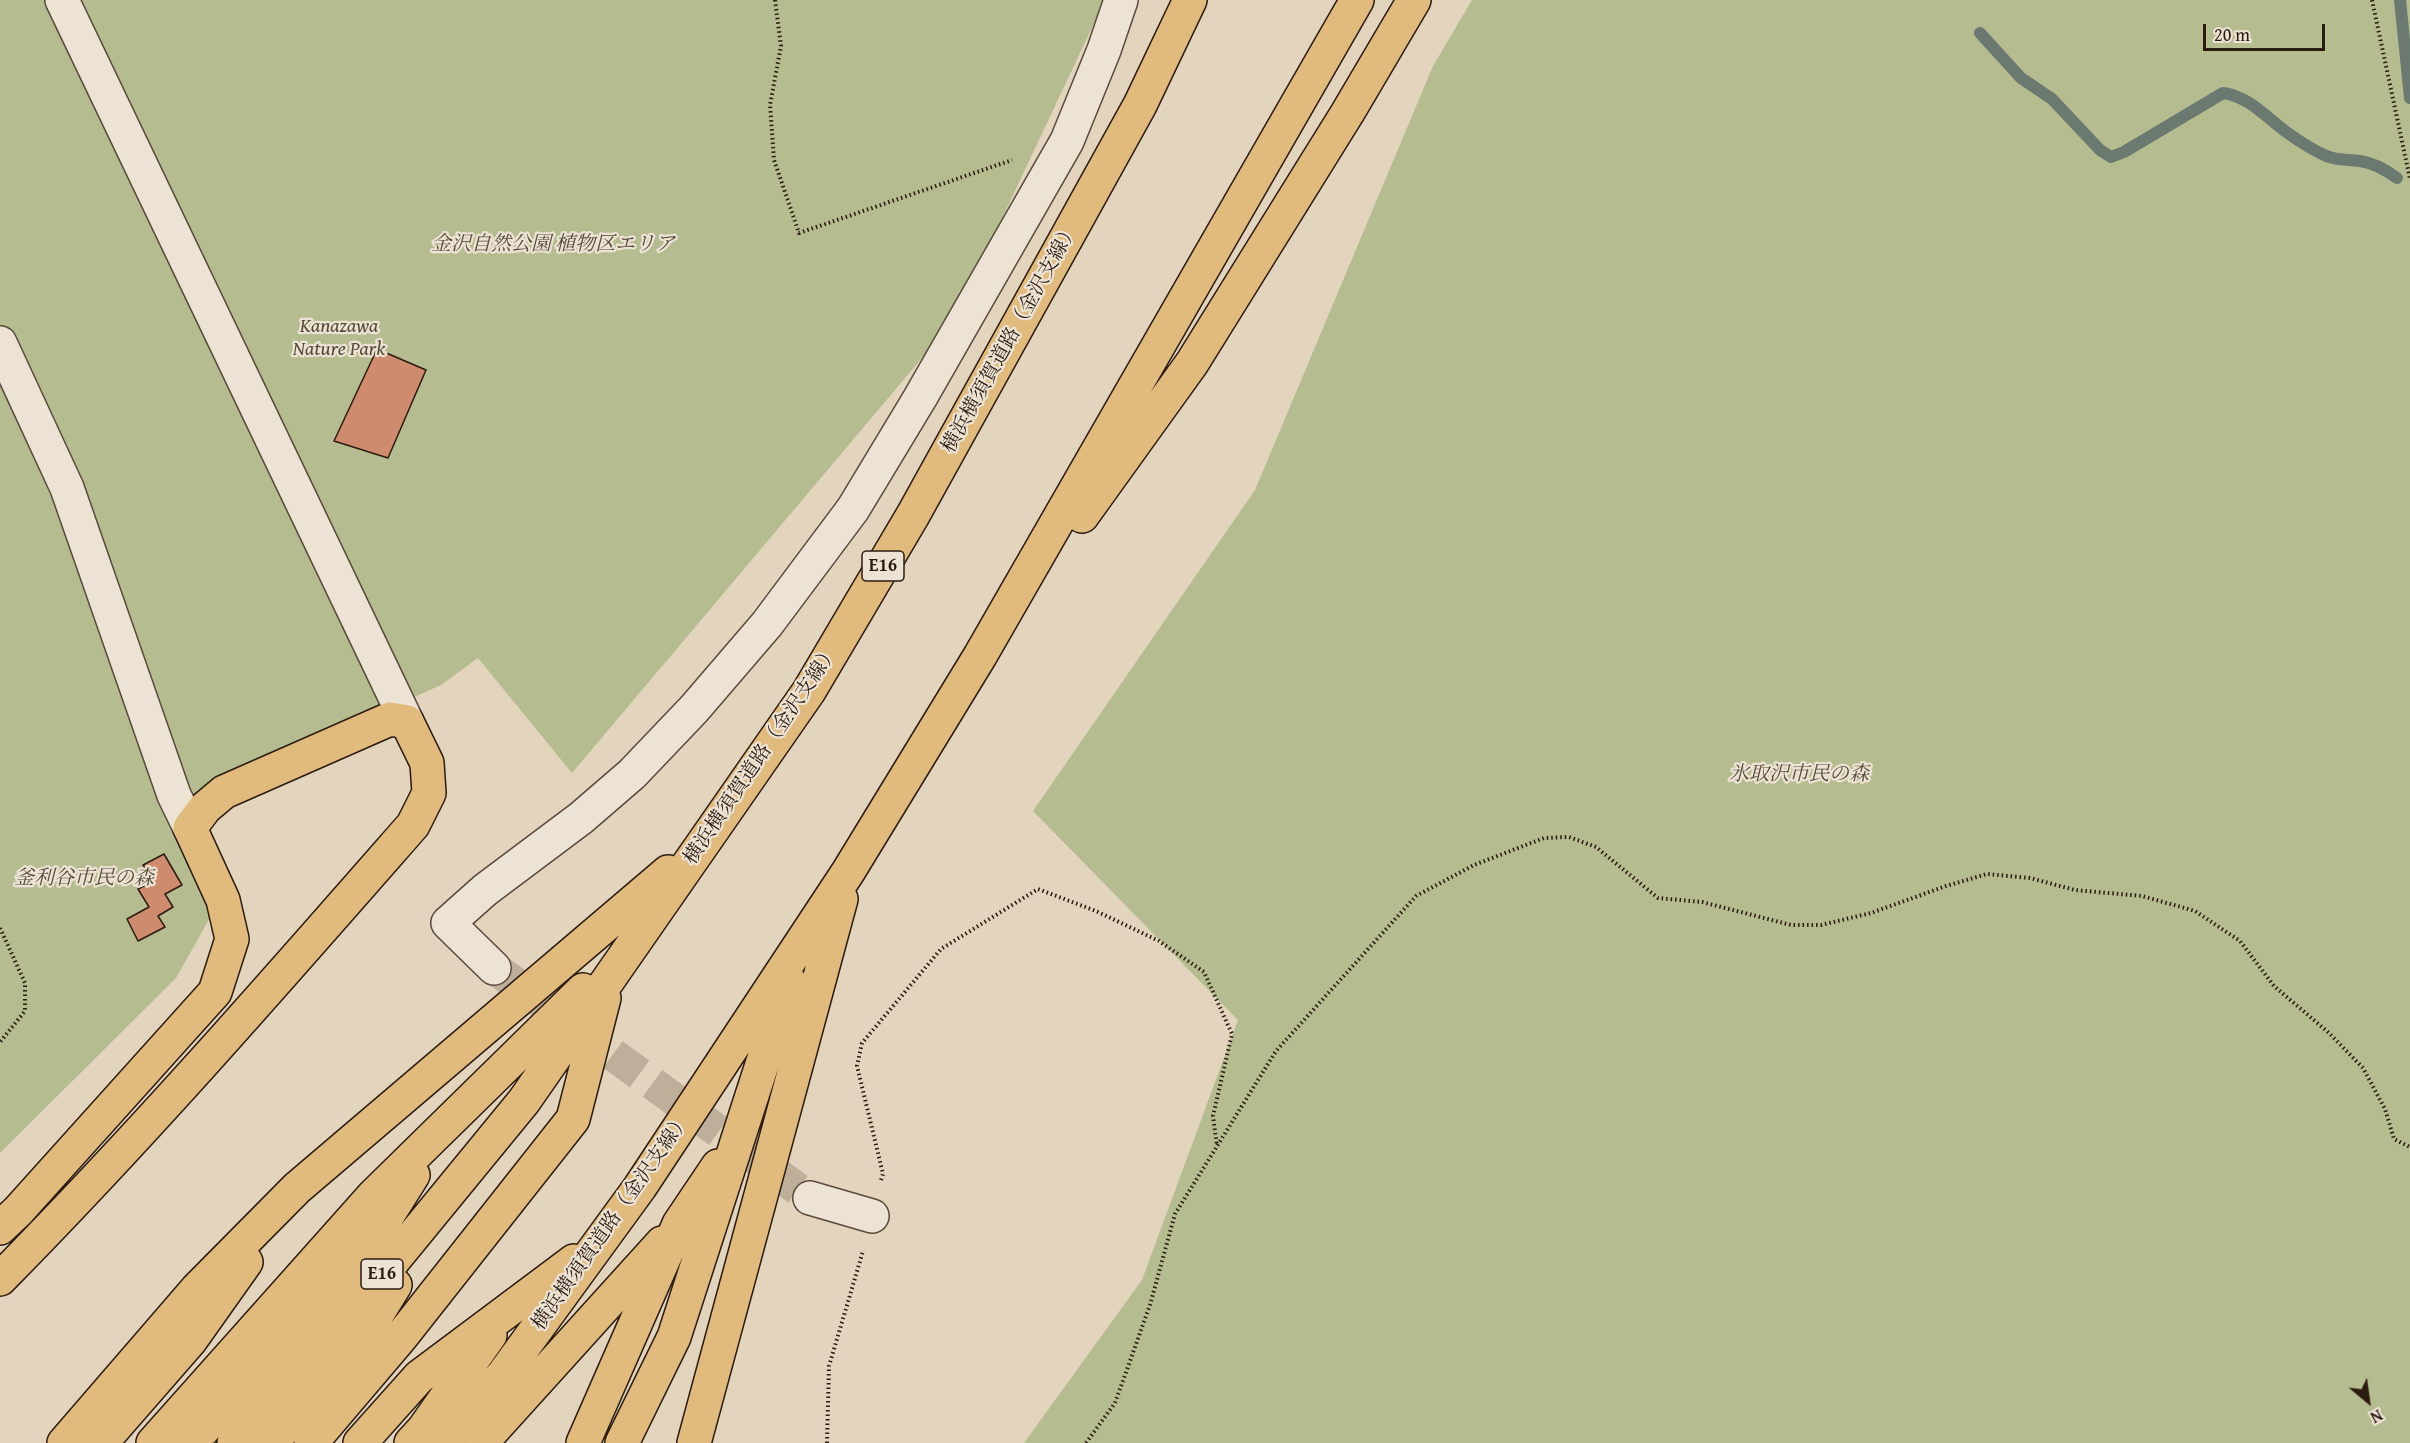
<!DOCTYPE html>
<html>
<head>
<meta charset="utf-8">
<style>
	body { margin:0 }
	#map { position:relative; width:2410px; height:1443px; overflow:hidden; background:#e2d4bd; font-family:"Gentium Book Plus",serif }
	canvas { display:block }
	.north { position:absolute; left:2338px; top:1371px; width:60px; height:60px; -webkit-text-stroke:4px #ece3d4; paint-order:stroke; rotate:151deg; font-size:16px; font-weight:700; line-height:24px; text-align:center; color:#2c1b10 }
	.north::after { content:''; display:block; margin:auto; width:21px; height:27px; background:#2c1b10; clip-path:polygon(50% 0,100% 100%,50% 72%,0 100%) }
	.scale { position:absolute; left:2203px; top:24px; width:122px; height:27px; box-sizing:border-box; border:3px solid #2c1b10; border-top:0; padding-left:8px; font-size:18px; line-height:21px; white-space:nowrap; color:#2c1b10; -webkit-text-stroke:4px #ece3d4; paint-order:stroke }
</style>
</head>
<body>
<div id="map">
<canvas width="2410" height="1443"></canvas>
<div class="north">N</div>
<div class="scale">20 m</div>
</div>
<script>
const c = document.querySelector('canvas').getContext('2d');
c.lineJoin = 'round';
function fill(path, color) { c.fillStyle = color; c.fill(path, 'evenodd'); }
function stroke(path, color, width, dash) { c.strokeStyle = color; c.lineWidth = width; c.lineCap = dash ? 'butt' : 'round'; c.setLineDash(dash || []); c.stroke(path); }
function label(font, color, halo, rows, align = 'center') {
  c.font = font + ' "Gentium Book Plus","Noto Serif JP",serif'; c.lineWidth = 4.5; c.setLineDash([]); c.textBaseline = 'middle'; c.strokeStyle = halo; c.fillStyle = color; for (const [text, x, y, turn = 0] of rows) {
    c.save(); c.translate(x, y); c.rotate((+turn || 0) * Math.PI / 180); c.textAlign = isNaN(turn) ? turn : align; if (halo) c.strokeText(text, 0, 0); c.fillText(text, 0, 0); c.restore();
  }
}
fill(new Path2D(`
	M0 0H1105L954 320 572 773 478 658 441 685 198 794 212 914 176 978 0 1153Z
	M1472 0H2410V1443H1024L1142 1280 1238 1020 1033 811 1255 490 1433 66Z`), '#b5bc90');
stroke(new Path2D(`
	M2400 0 2410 98
	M1980 33 2021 78 2052 99 2100 150 2111 157 2124 152 2223 93C2248 96 2266 117 2285 131 2296 139 2308 147 2320 153 2334 161 2346 159 2360 161 2374 163 2386 170 2397 178`), '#6b7970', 12);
const building = new Path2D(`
	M377 349 426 370 388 458 334 441Z
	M164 854 182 885 165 894 173 907 158 916 165 927 138 941 127 919 149 907 138 889 154 881 143 865Z`);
fill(building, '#ce8b6d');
stroke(building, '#2c1b10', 1.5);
stroke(new Path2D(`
	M494 968 810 1198`), '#beaf9a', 33, [33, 16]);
const minor = new Path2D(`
	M62 0 407 722
	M0 343 67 488 174 795 190 828
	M494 968 448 923 485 890 581 818 632 774 694 709 767 624 853 509 920 398 1067 141 1104 50 1121 0
	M810 1198 872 1216`);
const highway = new Path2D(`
	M1082 516 1192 363 1348 112 1414 0
	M0 1228 18 1211 215 992 232 939 223 900 190 828 205 808 224 792 390 719 407 722 427 763 429 793 413 825C278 979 144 1133 0 1279
	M64 1443 197 1289 297 1188 668 872
	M101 1443 190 1341 246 1262
	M153 1443 374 1195 583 990
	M191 1443 369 1245 413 1175
	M234 1443 333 1334 524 1101 809 691 913 515 1140 105 1190 0
	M271 1443 358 1345 395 1285
	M311 1443 401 1337 573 1119 604 998
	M360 1443 419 1377 574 1261
	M411 1443 423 1430 490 1335
	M442 1443 503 1375 640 1187 848 872 980 656 1357 0
	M481 1443 662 1243
	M583 1443 679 1224 718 1166
	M622 1443 674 1337 789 981
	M694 1443 841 899`);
stroke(minor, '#5a493b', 36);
stroke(highway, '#2c1b10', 36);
stroke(new Path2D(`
	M775 0 781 46 770 105 774 160 799 233 1012 160
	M2372 0 2410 179
	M0 928 25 983V1011L0 1042
	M881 1180 883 1174 857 1066 862 1043 941 949 1038 889 1096 911 1159 941 1204 972 1232 1034 1213 1116 1217 1146
	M827 1443 829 1366 863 1251
	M1086 1443 1115 1403 1150 1305 1175 1214 1276 1051 1416 896 1474 865 1544 838 1569 837 1596 847 1658 898 1702 902 1791 925H1821L1871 913 1946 886 1987 874 2030 878 2075 890 2142 896 2195 911 2240 941 2274 986 2329 1033 2363 1068 2385 1109 2394 1139 2410 1147`), '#2c1b10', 4, [1.5, 3]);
stroke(minor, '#ece3d4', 33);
stroke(highway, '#e1ba7e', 33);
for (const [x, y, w] of [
	[883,566,42],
	[382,1274,42]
]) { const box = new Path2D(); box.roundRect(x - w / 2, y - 15, w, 30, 4.5); c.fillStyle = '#ece3d4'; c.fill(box); stroke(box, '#2c1b10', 1.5); }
label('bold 18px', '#2c1b10', null, [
	["E16",883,566],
	["E16",382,1274]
]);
label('italic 20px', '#554b36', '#ece3d4', [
	["金沢自然公園 植物区エリア",553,245],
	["Kanazawa",339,327],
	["Nature Park",339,350],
	["氷取沢市民の森",1799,775],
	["釜利谷市民の森",84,879]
]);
label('20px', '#2c1b10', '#ece3d4', [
	["横浜横須賀道路（金沢支線）",1011,338,-61],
	["横浜横須賀道路（金沢支線）",762,755,-56],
	["横浜横須賀道路（金沢支線）",612,1222,-55]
]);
</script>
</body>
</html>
